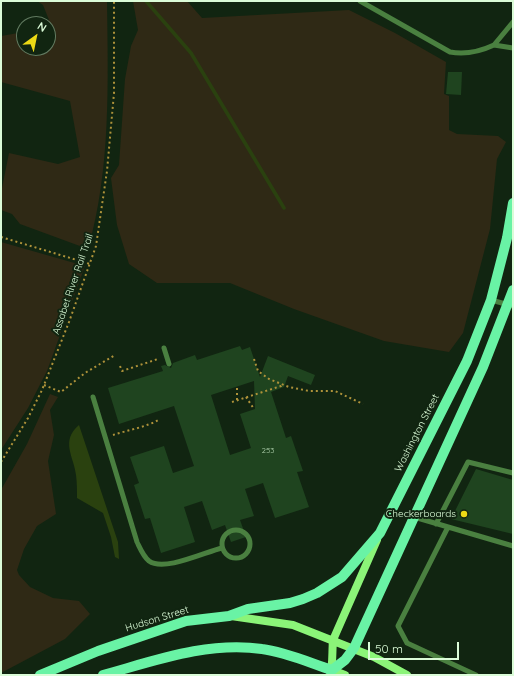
<!DOCTYPE html>
<html>
<head>
<meta charset="utf-8">
<style>
	body { margin:0 }
	#map { position:relative; width:514px; height:676px; overflow:hidden; background:#112511; font-family:Quicksand,sans-serif }
	canvas { display:block }
	.frame { position:absolute; inset:0; border:2px solid #dbfcd8; pointer-events:none }
	.north { position:absolute; left:16px; top:16px; width:40px; height:40px; box-sizing:border-box; background:#112511; border:1px solid #627b61; border-radius:50%; rotate:33deg; font-size:11px; font-weight:700; line-height:16px; text-align:center; color:#dbfcd8 }
	.north::after { content:''; display:block; margin:auto; width:14px; height:18px; background:#ecd915; clip-path:polygon(50% 0,100% 100%,50% 72%,0 100%) }
	.scale { position:absolute; left:368px; top:642px; width:91px; height:18px; box-sizing:border-box; border:2px solid #dbfcd8; border-top:0; padding-left:5px; font-size:12px; line-height:14px; white-space:nowrap; color:#dbfcd8; -webkit-text-stroke:3px #112511; paint-order:stroke }
</style>
</head>
<body>
<div id="map">
<canvas width="514" height="676"></canvas>
<div class="frame"></div>
<div class="north">N</div>
<div class="scale">50 m</div>
</div>
<script>
const c = document.querySelector('canvas').getContext('2d');
c.lineJoin = 'round';
function fill(path, color) { c.fillStyle = color; c.fill(path, 'evenodd'); }
function stroke(path, color, width, dash) { c.strokeStyle = color; c.lineWidth = width; c.lineCap = dash ? 'butt' : 'round'; c.setLineDash(dash || []); c.stroke(path); }
function label(font, color, halo, rows, align = 'center') {
  c.font = font + ' Quicksand,sans-serif'; c.lineWidth = 4; c.setLineDash([]); c.textBaseline = 'middle'; c.strokeStyle = halo; c.fillStyle = color; for (const [text, x, y, turn = 0] of rows) {
    c.save(); c.translate(x, y); c.rotate((+turn || 0) * Math.PI / 180); c.textAlign = isNaN(turn) ? turn : align; if (halo) c.strokeText(text, 0, 0); c.fillText(text, 0, 0); c.restore();
  }
}
fill(new Path2D(`
	M37 1H107C108 83 111 169 88 249L20 224 12 214 1 210V193L9 153 58 164 80 157 70 101 1 82V36L24 32V48H48V24H43L49 20 43 5Z
	M133 1H187L202 18 349 10 395 33 446 62 444 94 449 96V130L457 134 498 136 506 142 497 159 490 229 463 333 449 352 384 341 294 309 230 283H157L129 264 117 225 111 178 119 165 125 79 131 46 138 30Z
	M1 242 85 266 47 371 28 408 1 450Z
	M50 394 58 397 50 410 54 435 48 461 56 514 37 526 24 549 17 570 19 575 30 587 53 598 79 601 90 614 65 639 1 673V490L27 444Z`), '#2f2915');
fill(new Path2D(`
	M79 425 118 542 119 559 115 557 111 537 103 513 77 498C77 490 77 482 76 475 74 457 60 441 79 425Z`), '#2a410f');
stroke(new Path2D(`
	M146 1 191 53 284 208`), '#2a410f', 3.5);
fill(new Path2D(`
	M448 72H462L461 95 446 94Z
	M240 346 242 350 250 347 260 377 268 356 315 375 311 385 288 376 284 387 271 392 286 438 291 436 303 471 297 472 309 507 275 518 263 483 245 489 254 516 240 520 246 537 231 542 225 525 212 530 202 501 184 507 195 542 161 553 150 518 145 519 134 485 139 483 130 457 164 446 173 473 194 466 174 406 119 424 108 388 163 371 161 366 165 365 171 368 173 363 195 355 197 360ZM254 381 255 409 240 414 251 448 230 455 211 395Z
	M476 469 513 480V534L451 519Z`), '#1f441f');
stroke(new Path2D(`
	M1 237 90 264
	M254 359 258 371 269 379 289 387 309 391H335L363 404
	M120 366 122 371 158 359
	M44 385 61 392 85 373 115 355
	M246 397 254 409
	M237 400V387
	M232 402 281 386 283 384
	M113 435C128 430 147 427 160 419
	M1 462 28 418 42 390 69 322 96 246 107 171 114 93V1`), '#ae923a', 2, [2, 3]);
stroke(new Path2D(`
	M360 1 450 52C466 55 479 52 494 45
	M513 22 494 45 513 48
	M491 300 513 306
	M164 348 169 364
	M93 397 137 542C140 548 143 556 149 561 164 572 205 552 222 548
	M414 517 513 546
	M436 524 468 462 513 473
	M448 527 398 626 407 643 476 675
	M222 544a14 14 0 1 1 28 0a14 14 0 1 1-28 0Z`), '#4a8040', 5);
stroke(new Path2D(`
	M231 616 293 625 374 657 407 675
	M332 670 345 675
	M330 675C333 668 332 650 333 640L377 540`), '#8bf478', 8);
stroke(new Path2D(`
	M40 675 98 651 186 621 229 616 248 609 290 603 303 599 317 593 342 577 380 533 467 361 491 300 507 238 513 203
	M103 675C154 661 208 641 262 649 286 652 310 663 332 670L345 660 354 648 483 367 513 290`), '#69f3a5', 10);
for (const [x, y, r, color] of [
	[464,514,4,"#ecd915"]
]) { const dot = new Path2D(); dot.arc(x, y, r, 0, 2 * Math.PI); c.fillStyle = color; c.fill(dot); stroke(dot, '#112511', 1.5); }
label('8px', '#acceaa', null, [
	["253",268,451]
]);
label('10px', '#dbfcd8', '#112511', [
	["Assabet River Rail Trail",73,284,-71],
	["Washington Street",417,433,-63],
	["Hudson Street",157,619,-17]
]);
label('10px', '#dbfcd8', '#112511', [
	["Checkerboards",456,514]
], 'right');
</script>
</body>
</html>
